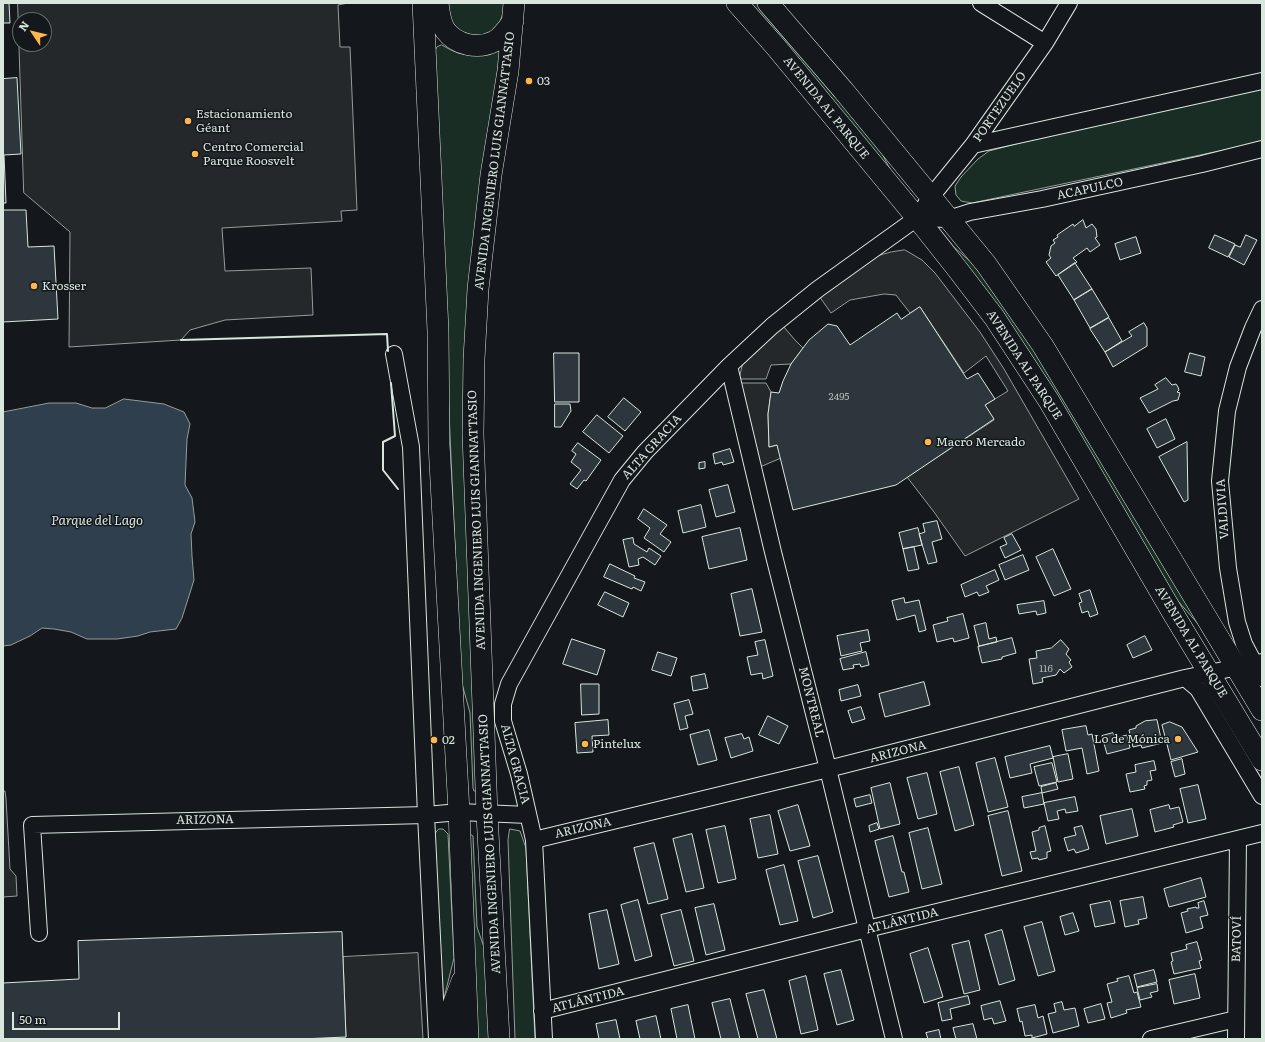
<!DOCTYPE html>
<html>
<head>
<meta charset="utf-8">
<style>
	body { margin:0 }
	#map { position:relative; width:1265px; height:1042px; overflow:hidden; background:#14181c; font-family:Literata,serif }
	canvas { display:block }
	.frame { position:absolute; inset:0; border:4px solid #d8e6dc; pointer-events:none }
	.north { position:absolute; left:12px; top:12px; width:40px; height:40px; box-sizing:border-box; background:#14181c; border:1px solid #626a69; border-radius:50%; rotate:305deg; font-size:11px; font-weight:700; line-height:16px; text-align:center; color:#d8e6dc }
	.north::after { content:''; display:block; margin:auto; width:14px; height:18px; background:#ffb74d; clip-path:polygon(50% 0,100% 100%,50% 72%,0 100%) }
	.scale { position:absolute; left:12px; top:1012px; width:108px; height:18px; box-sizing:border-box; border:2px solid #d8e6dc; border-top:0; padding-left:5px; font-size:12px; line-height:14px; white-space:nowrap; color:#d8e6dc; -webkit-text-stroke:3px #14181c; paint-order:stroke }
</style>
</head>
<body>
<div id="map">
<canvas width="1265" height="1042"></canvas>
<div class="frame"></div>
<div class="north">N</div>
<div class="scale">50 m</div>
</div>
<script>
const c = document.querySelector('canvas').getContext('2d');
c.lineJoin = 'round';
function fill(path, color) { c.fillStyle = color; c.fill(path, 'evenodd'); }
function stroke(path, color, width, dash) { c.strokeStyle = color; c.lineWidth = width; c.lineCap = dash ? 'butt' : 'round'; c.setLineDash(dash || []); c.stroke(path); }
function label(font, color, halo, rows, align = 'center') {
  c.font = font + ' Literata,serif'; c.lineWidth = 3; c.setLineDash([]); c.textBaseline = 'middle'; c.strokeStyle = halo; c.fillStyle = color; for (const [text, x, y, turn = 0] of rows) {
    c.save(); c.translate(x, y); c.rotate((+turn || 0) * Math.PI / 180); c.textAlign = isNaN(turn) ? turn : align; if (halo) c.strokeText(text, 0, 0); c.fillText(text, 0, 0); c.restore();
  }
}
const green = new Path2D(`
	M447 3H505C503 16 499 32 484 36 479 37 472 37 467 37L451 24Z
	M746 3H756L788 38 878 146 890 169Z
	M442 45C466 60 476 55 501 48L477 215 476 791H474L473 788 470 713 461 680 433 54 437 47Z
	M1262 87V142L972 203 961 201 956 195 955 186 961 177 978 159 989 151 1050 135Z
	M939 228 954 247 981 271 1035 347 1213 648 1199 625 1177 600 937 229Z
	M439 829H443L448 834 454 958 443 1002 445 1039 434 835Z
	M510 829 520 831 526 848 535 1039H515L508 840Z
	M470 834 473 836 477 927 486 953 489 1039H477Z`);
fill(green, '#1a2d24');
stroke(green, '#939e99', 1);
const parking = new Path2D(`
	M18 3H348L338 5 340 47H350L357 210 341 211 342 221 222 228 225 271 311 268 313 315 225 320 190 330 181 340 69 347 70 232 24 193ZM20 20H44V44H20Z
	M905 250 922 260 935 273 980 332 1004 369 1079 499 965 556 934 512 907 477 994 420 985 405 1008 391 986 356 964 373 920 307 910 313 896 295 884 294 850 300 831 313 819 296 873 257 891 252Z
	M783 326 795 340 803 348 791 364 771 365 766 379H739L743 362Z
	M739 383H766L771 392 768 414 769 447 777 445 781 458 760 467Z
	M3 791H5L6 799 10 869 16 876 17 896 3 897Z
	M418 953 423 1039H301L346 1037 343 957Z`);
fill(parking, '#24282b');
stroke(parking, '#939e99', 1);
const water = new Path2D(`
	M124 399 164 404 184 412 190 424 187 439 185 485 192 498 195 522 191 534 192 556 194 580 182 618 176 629 150 632 138 636 117 639H87L71 632 54 629 42 628 30 636 11 645 3 646V412L49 403H76L92 408H105Z`);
fill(water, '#2f3f4d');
stroke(water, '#939e99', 1);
const building = new Path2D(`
	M3 3H9L10 23H3Z
	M17 78 21 154 4 155 6 203H3V79Z
	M3 210H26L28 247 54 246 58 319 3 322Z
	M1083 220 1086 228 1092 224 1096 229 1097 237 1095 238 1100 245 1090 252 1087 248 1073 258 1077 262 1056 276 1046 262 1051 258 1049 255 1051 246 1055 243 1053 240 1058 237 1057 235 1073 224 1074 226Z
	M1215 235 1235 244 1228 257 1209 248Z
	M1246 235 1257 240 1244 265 1229 257 1235 245 1240 247Z
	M1136 237 1141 253 1120 260 1115 244Z
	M1075 263 1092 289 1074 300 1058 275Z
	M1092 289 1109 317 1090 328 1074 300Z
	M920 307 967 379 978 373 995 399 985 405 994 419 896 485 793 510 777 445 769 447 768 414 771 392 779 393 783 381 791 364 809 340 828 324 837 326 850 345 897 313 901 319Z
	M1109 318 1122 341 1105 352 1090 329Z
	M1144 323 1147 328V346L1113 367 1105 352 1132 336 1129 332Z
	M554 353H579V402H555Z
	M1190 353 1205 357 1201 376 1185 372Z
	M1166 378 1172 385 1176 384 1178 387 1179 390 1177 392 1180 393 1178 400 1173 401 1149 413 1140 398 1158 389 1155 385Z
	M624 398 641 412 625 431 608 417Z
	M555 404H570L571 411 561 427H555Z
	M597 415 623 436 609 453 583 432Z
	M1166 419 1175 439 1157 448 1147 429Z
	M1187 442 1188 500 1184 502 1159 457Z
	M578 443 601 460 586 481 584 480 577 489 570 484 581 470 571 462 576 454 572 451Z
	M730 449 734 462 723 465 722 462 715 464 713 454Z
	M705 462V468L699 469V463Z
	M728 485 735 512 716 517 709 490Z
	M701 505 706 527 683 533 678 511Z
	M644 509 667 525 660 534 671 542 664 552 644 538 650 528 638 519Z
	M937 521 942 539 932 542 937 562 928 564 919 534 925 532 923 524Z
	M740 528 747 560 709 569 702 537Z
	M918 528 922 545 903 549 899 533Z
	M1012 534 1021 550 1005 558 1000 547 1007 544 1004 538Z
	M633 538 634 544 647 552 649 548 661 556 655 565 643 557 638 559 639 565 629 567 623 540Z
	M914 547 919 569 908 571 903 549Z
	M1053 549 1071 589 1054 596 1036 557Z
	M1023 555 1029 570 1005 580 999 565Z
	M610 564 635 576 634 578 645 582 641 591 633 587 632 589 604 577Z
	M995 570 999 580 986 586 989 592 979 596 977 592 965 597 961 585Z
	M752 589 762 632 740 636 731 594Z
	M1090 590 1098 614 1090 617 1088 611 1082 613 1079 603 1082 602 1079 594Z
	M605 592 629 603 623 617 598 605Z
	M904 598 905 603 919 600 926 630 919 632 915 615 897 620 892 601Z
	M1044 601 1046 613 1037 615 1036 611 1019 614 1017 605Z
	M963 614 969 638 954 642 953 638 937 642 933 625 948 621 947 618Z
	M986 623 989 639 996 637 997 642 979 646 974 626Z
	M868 630 870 641 860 643 862 651 841 656 837 636Z
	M1145 636 1152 650 1133 658 1127 645Z
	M1012 638 1016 653 1002 657V659L982 663 978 647Z
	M572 639 605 650 597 675 563 664Z
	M765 640 773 676 763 679 762 673 751 675 747 657 758 655 755 642Z
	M1061 640 1069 649 1066 654 1071 660 1069 662 1072 667 1064 673 1060 669 1056 675 1042 678 1043 682 1033 684 1029 659 1037 658 1036 651 1051 648Z
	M658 652 677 658 671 676 652 670Z
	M866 652 869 665 861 667 860 664 853 665 854 668 843 670 840 659Z
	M705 674 708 688 693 691 691 677Z
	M924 682 930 705 885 717 879 694Z
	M581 684H599V714L582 715Z
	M858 685 861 696 841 701 839 690Z
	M689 700 693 714 685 716 688 728 680 730 674 704Z
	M861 707 865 719 852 723 848 711Z
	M768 716 788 726 779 744 759 735Z
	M608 720 609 735 592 736 593 752 577 753 575 723Z
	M1157 720 1162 743 1142 748 1141 745 1133 747 1129 730 1136 728V726L1145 721Z
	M1170 722 1182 727 1198 752 1171 760 1162 725Z
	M1086 726 1088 735 1092 734 1099 771 1087 774 1082 748 1066 751 1062 730Z
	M709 730 717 760 698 765 690 735Z
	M1113 733 1115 738 1127 735 1130 748 1107 754 1102 736Z
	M742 734 744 739 749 737 753 751 731 758 725 738Z
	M1050 746 1053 758 1030 764 1032 773 1010 778 1005 757Z
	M1068 754 1073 779 1058 782 1053 757Z
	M995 758 1008 807 988 812 976 763Z
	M1182 759 1185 774 1175 777 1171 762Z
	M1154 761 1156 770 1150 771 1152 780 1147 781V785L1144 786 1145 789 1130 792 1126 774 1136 772 1135 765Z
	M1052 763 1057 782 1039 786 1034 767Z
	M959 767 974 825 955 831 940 772Z
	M927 773 937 814 918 819 907 778Z
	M890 783 900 824 880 829 871 788Z
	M1056 783 1058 789 1042 793 1041 787Z
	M1198 785 1206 819 1188 823 1180 789Z
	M1042 793 1044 804 1024 808 1022 797Z
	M870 795 872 803 856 807 854 799Z
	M1075 797 1078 811 1066 813 1065 809 1057 811 1059 819 1048 821 1044 803Z
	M798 805 810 846 790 851 778 811Z
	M1169 805 1170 809 1179 807 1183 822 1173 825 1174 827 1155 832 1150 810Z
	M1132 809 1138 836 1106 844 1100 816Z
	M1008 811 1022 871 1002 876 988 816Z
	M770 815 778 854 758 858 750 819Z
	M877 823 879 829 870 832 869 826Z
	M725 826 736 879 718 883 706 830Z
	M1045 826 1051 851 1047 852V858L1039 860 1038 858 1032 859 1030 852 1036 851 1032 832 1039 830V828Z
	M1082 826 1089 849 1076 853 1074 849 1068 851 1064 838 1076 835 1074 828Z
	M928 828 942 884 922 889 909 833Z
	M692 834 704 888 686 892 673 839Z
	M893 836 902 872H904L909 892 889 897 875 841Z
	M654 843 668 899 648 904 634 848Z
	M818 856 833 912 813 918 798 861Z
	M784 865 798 921 780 925 766 870Z
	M1201 878 1206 897 1169 907 1164 889Z
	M1143 897 1147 918 1138 920 1139 924 1125 927 1120 901Z
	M638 900 652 956 635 961 621 905Z
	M1110 901 1115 923 1095 927 1090 905Z
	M1204 901 1208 915 1200 917 1203 928 1186 933 1181 913 1188 911 1187 909 1196 907V908H1199L1198 903Z
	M714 904 725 950 706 955 695 908Z
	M607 910 619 964 599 969 589 914Z
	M681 910 694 961 674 966 661 915Z
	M1073 913 1079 931 1065 935 1060 917Z
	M1042 922 1055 971 1038 976 1024 927Z
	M1002 930 1015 980 999 985 985 935Z
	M342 932 346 1037 301 1039H3V983L79 979 78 941Z
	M969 941 980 990 964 994 952 945Z
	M1197 942 1202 960 1199 961 1201 968 1174 974 1171 962 1173 961 1171 953 1187 949 1186 945Z
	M928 948 943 997 924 1003 910 954Z
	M841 970 854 1020 837 1025 824 974Z
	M1154 970 1157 982 1137 987 1134 975Z
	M1195 974 1200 998 1174 1004 1169 980Z
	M806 976 818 1030 801 1034 789 981Z
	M1129 976 1134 993 1137 992 1141 1007 1126 1010 1127 1013 1111 1018 1107 1003 1112 1002 1107 984 1118 981 1117 979Z
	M1157 984 1158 991 1150 993 1152 997 1140 1000 1137 988Z
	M764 990 777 1039H758L746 994Z
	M968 996 970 1004 950 1009 952 1019 942 1021 938 1003Z
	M730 999 740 1039H721L712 1003Z
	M1000 1001 1006 1021 994 1024 992 1018 984 1020 981 1006Z
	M1062 1002 1064 1010 1075 1008 1079 1026 1053 1033 1048 1014 1056 1012 1054 1004Z
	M1101 1004 1105 1019 1088 1023 1084 1009Z
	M688 1005 695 1039H677L671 1009Z
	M1035 1005 1038 1018 1043 1016 1047 1034 1032 1038V1035L1025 1036 1022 1021 1020 1022 1017 1009Z
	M656 1016 661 1039H640L636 1021Z
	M616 1020 620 1039H599L596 1024Z
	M973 1024 977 1039H956L953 1028Z
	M939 1030 941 1039H928L926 1033Z`);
fill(building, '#2c363c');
stroke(building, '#d8e6dc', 1);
const minor = new Path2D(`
	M981 3 1045 43
	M973 145 1262 81
	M917 218 948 219 970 212 1042 199 1202 164 1262 149
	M1262 309 1253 328 1238 367 1227 411 1220 481 1228 568 1237 622 1244 644 1262 678
	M394 354 411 447 426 815 437 1039
	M729 366 773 552 828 769 894 1039
	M1185 678 1198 689 1262 796
	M534 840 828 769 1185 678 1262 662
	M39 933 32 825 426 815 459 812 528 815
	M542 1011 867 929 1262 833
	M544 1039 534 840 519 774 503 721V704L509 684 622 480 645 452 729 366 772 326 818 289 917 218 930 198 973 145 1045 43 1069 3
	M1151 1039 1236 1019
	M1236 1039 1238 840`);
const major = new Path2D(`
	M423 3 438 331 439 444 459 812 468 1039
	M438 3C439 12 440 22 445 30 456 45 478 50 495 41 503 36 508 28 513 21
	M737 3 776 47 917 218 955 266 994 317 1049 401 1174 615 1262 760
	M768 3 843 90 986 264 1043 346 1262 710
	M451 1039 450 1013 462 981
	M499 1039 487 814 473 434 474 359 478 289 491 175 508 71 514 3`);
stroke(minor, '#d8e6dc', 18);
stroke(major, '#d8e6dc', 22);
stroke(minor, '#14181c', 16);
stroke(major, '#14181c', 21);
stroke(new Path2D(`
	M181 340 387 334 388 351
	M391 383 395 436 383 442V470L398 489`), '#d8e6dc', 2);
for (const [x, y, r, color] of [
	[529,81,4,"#ffb74d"],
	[188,121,4,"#ffb74d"],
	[195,154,4,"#ffb74d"],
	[34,286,4,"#ffb74d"],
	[928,442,4,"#ffb74d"],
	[1178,739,4,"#ffb74d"],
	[434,740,4,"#ffb74d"],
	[585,744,4,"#ffb74d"]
]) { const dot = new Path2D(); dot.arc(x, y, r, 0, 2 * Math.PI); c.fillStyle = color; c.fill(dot); stroke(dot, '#14181c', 1.5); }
label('10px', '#adbab4', null, [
	["2495",839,397],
	["116",1046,669]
]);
label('12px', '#d8e6dc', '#14181c', [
	["03",537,81],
	["Estacionamiento",196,114],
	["Géant",196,128],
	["Centro Comercial",203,147],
	["Parque Roosvelt",203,161],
	["Krosser",42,286],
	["Macro Mercado",936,442],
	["Lo de Mónica",1170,739,"right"],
	["02",442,740],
	["Pintelux",593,744]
], 'left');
label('12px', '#d8e6dc', '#14181c', [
	["PORTEZUELO",1000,107,-55],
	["AVENIDA AL PARQUE",826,108,51],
	["AVENIDA INGENIERO LUIS GIANNATTASIO",495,161,-83],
	["ACAPULCO",1090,189,-12],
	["AVENIDA AL PARQUE",1024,365,57],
	["ALTA GRACIA",652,447,-48],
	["VALDIVIA",1223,509,-94],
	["AVENIDA INGENIERO LUIS GIANNATTASIO",477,520,-92],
	["AVENIDA AL PARQUE",1191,642,59],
	["MONTREAL",811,702,76],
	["ARIZONA",898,752,-14],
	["ALTA GRACIA",515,764,75],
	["ARIZONA",205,820,-1],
	["ARIZONA",583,828,-13],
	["AVENIDA INGENIERO LUIS GIANNATTASIO",490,844,-93],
	["ATLÁNTIDA",902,921,-14],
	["BATOVÍ",1237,939,-89],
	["ATLÁNTIDA",588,1000,-14]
]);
label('italic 13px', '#d8e6dc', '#14181c', [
	["Parque del Lago",97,521]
]);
</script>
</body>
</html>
